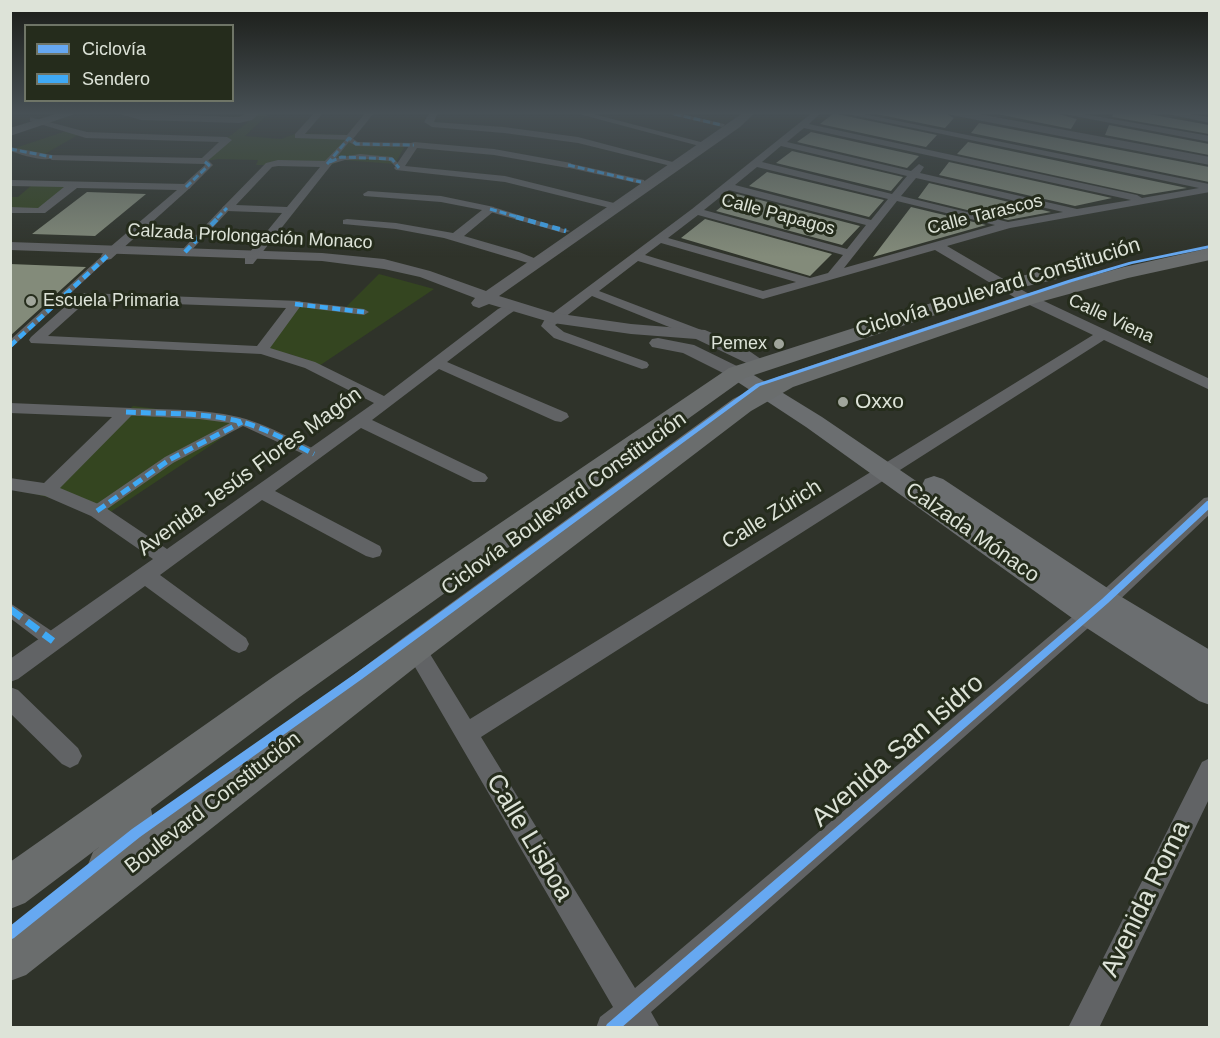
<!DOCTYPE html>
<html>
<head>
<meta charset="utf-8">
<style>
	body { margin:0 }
	#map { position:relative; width:1220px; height:1038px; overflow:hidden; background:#2f332a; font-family:Helvetica,sans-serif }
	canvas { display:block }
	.frame { position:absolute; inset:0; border:12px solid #dde3d8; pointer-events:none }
	.legend { position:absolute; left:24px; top:24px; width:210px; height:78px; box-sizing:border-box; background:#252c1c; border:2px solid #6f7567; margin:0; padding:8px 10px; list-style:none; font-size:18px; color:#dde3d8 }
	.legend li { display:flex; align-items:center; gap:12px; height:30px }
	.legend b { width:30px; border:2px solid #6f7567 }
</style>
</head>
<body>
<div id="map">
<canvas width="1220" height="1038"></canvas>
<div class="frame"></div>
<ul class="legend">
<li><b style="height:8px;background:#66a8f1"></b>Ciclovía</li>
<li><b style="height:8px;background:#3fa9f5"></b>Sendero</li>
</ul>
</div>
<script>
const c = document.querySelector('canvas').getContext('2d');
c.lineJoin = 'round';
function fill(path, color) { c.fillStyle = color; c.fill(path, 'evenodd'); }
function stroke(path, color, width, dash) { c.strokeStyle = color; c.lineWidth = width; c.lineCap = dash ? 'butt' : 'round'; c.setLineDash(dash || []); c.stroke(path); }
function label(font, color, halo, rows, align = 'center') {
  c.font = font + ' Helvetica,sans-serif'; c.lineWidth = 6; c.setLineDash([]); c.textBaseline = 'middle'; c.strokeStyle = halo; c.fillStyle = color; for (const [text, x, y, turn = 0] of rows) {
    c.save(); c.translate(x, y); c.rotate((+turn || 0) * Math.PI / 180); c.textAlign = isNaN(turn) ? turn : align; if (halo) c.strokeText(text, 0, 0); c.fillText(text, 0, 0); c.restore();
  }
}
fill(new Path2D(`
	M246 112H271L245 136 281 139 297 133 347 135 359 143 406 144 395 164 343 160 329 166 256 165 258 160 218 159 195 163 248 122 224 121 228 117 241 116Z
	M66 131 78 135 43 155 15 148Z
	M32 185H71L41 210 11 209V197H18Z
	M379 274 434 289 319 366 290 354 257 349 292 301 345 308Z
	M133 406 249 420 109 513 35 494Z`), '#344520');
fill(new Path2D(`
	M835 112 837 114 937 135 926 147 820 124Z
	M866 112H944L954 118 945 128Z
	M987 112H1051L1077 119 1071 129Z
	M1114 112H1138L1209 125V134L1112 117Z
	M979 123 1209 167V182L971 133Z
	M1109 125 1209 144V155L1105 135Z
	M811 132 919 156 907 168 797 142Z
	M968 142 1187 188 1144 195 957 154Z
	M792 151 903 177 891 191 776 163Z
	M949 162 1112 198 1075 206 939 175Z
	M767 172 884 200 869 217 749 186Z
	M929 183 1051 212 1008 220 918 198Z
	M87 192 146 194 95 236 32 234Z
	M737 194 860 226 842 245 716 211Z
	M911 207 986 225 873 257Z
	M705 219 832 254 810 276 681 238Z
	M10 264 86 267 10 336Z`), '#838b7a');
fill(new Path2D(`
	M674 112 724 124 725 125 722 127 672 115Z
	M349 136 358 142 414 143 417 145 414 147 356 146 349 142 336 158 360 154 392 157 403 168 399 170 390 161 368 159 345 160 324 166V162Z
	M10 147 52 155 56 157C44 163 23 155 10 151Z
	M201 159H207L213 165 189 189H183V185L205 165Z
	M568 163 644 180 645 182 641 184 565 167 564 165Z
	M224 206 231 208 188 254H182V250Z
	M487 207H493L570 231 563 233 487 211Z
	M104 254 111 256 10 349V340Z
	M295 301 364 309 369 312 364 315 292 306V302Z
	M126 408C166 410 207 408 246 419 271 427 295 440 318 451L320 454 314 458 310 457 243 426 173 463 97 516 92 515 90 511 92 507 165 457 230 423 199 419 122 415 120 412Z
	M10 603 59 636 61 641 59 646 53 648 47 646 10 618Z`), '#616365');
fill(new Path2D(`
	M111 112 239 117 251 112H261L252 120 239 123 141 120Z
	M315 112H324L305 134 347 135 366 112H375L352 140 295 138V134Z
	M430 112H438L434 122 504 127 578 137 684 165 679 168 578 143 504 133 432 127 424 122Z
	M571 112H586L712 145 707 148Z
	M664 112H680L676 115Z
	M813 112H822L809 124 1137 195 1142 198 1199 188 837 112H854L1209 184 1210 192 1010 228 947 246 1029 294 1210 379V390L1104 340 481 737 635 988 1098 595 1204 498 1210 497V514L1112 607 651 1012 660 1028H596L600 1017 613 1007 408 655 405 648 408 641 415 639 422 641 470 719 1093 335 1019 300 935 250 763 299 638 261 599 291 704 331 706 334 704 337H694L592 296 555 325 564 332 647 362 649 365 647 368 642 369 554 338 541 326 545 319 692 209ZM804 128 1131 200 1077 209 920 173 924 167 919 164 911 171 787 142ZM781 146 907 176 892 194 762 162ZM757 167 888 199 871 220 735 185ZM916 178 1063 212 1008 222 901 196ZM729 190 866 225 847 249 704 210ZM897 201 995 225 844 268ZM698 215 843 255 828 273 810 278 668 238ZM661 243 796 282 763 291 645 255Z
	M1053 112H1072L1210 136V142Z
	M1157 112H1177L1210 117V123Z
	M30 117 87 132 227 137 232 140 204 164 52 160 47 157 49 155 202 158 219 142 86 138 30 121Z
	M414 142 494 149 571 163V167L568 168 494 155 417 148 405 166 505 176 622 205 623 207 618 210 505 182 396 170 394 168 411 143Z
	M278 160 327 161 332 164 253 264H245V258L282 213 227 211 222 208 266 163ZM278 166 320 167 287 207 236 205 272 167Z
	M10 180 186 184 191 187 111 259 107 260 101 256 103 253 177 190 77 188 45 213H10V207L38 208 64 187 10 186Z
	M368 191 441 196 494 207V211L464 236 519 252 544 262 538 266 444 238 396 229 343 224V220L347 219 396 223 453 233 482 210 441 202 364 196 363 194Z
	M84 293 300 301 302 304 270 348 315 362 384 396 498 309 508 304H518L520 307 508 315 447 362 567 413 569 417 561 422 555 421 439 369 372 420 485 474 488 478 485 482H473L361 428 275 491 380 546 382 551 380 556 373 558 366 556 262 500 160 575 246 638 249 644 246 650 239 653 232 650 145 586 18 679 10 682V659L153 559 91 516 45 496 10 490V478L44 483 112 417 10 413V403L131 408 134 412 131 416 60 488 103 506 167 549 374 403 305 368 261 354 31 343 29 340 31 337 79 294ZM87 301 286 308 257 346 48 336Z
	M10 687 18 690 78 748 82 756 78 764 70 768 62 764 10 713Z
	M1210 758V797L1099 1028H1068L1202 762Z`), '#616365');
fill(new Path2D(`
	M744 112H756L740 127 499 296 554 313 631 324 705 330 742 346 768 364 765 368 759 369 696 339 631 334 553 323 489 304 479 308 473 306 471 303 475 298 420 277 384 269 322 261 10 250V242L322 253 384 259 430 271 486 291Z
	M946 112H969L1210 157V165L951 115Z
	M658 338 694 345 743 369 746 373 743 377H731L683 353 652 347 649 343 652 339Z`), '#616365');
fill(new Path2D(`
	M62 112H81L10 136V128Z
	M737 367 744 369 822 417 922 485 925 479 934 476 943 479 1115 593 1210 650V705L1199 701 1079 623 806 427 730 377 727 373 730 369Z`), '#6b6e70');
fill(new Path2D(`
	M1210 248V260L1128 278 1036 303 793 387 751 411 427 658 26 975 10 981V931L89 872 87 867 93 852 102 845 25 903 10 909V862L273 677 729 368 997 282 1050 269 1057 271 1060 275 1057 279 1011 290 745 378 297 699 151 809 154 824 403 638 733 399 777 377 1022 295 1124 267Z`), '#6a6d6d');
stroke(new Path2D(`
	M674 114 722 125
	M10 149 52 157
	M330 162 341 157 392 159 399 168
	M327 164 349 138 356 144 414 145
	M568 165 641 182
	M186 187 209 165 204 161
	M490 209 521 218
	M217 218 227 208`), '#3fa9f5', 3, [7, 3]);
stroke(new Path2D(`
	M516 217 566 231
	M185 252 219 217
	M295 304 364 312
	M10 346 107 256`), '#3fa9f5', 4.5, [8, 4.5]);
stroke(new Path2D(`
	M126 412C164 414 204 412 242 422 267 429 290 442 314 454
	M97 511 169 460 242 422`), '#3fa9f5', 5, [10, 5]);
stroke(new Path2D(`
	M10 609 53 641`), '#3fa9f5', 7, [14, 7]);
fill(new Path2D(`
	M1210 245V248L1132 264 1072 282 760 386 362 679 140 837 14 938 10 940V926L132 829 356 673 756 384 1068 280 1129 262Z
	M1210 500V508L1108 603 621 1028H605L607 1024 1102 599 1207 501Z`), '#66a8f1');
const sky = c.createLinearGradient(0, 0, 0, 257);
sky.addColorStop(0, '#1a1c17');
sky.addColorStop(0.44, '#475055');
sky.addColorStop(1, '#47505500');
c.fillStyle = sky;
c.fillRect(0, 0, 1220, 257);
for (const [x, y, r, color] of [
	[31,301,6,"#a0a59b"],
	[779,344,6,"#a0a59b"],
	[843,402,6,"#a0a59b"]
]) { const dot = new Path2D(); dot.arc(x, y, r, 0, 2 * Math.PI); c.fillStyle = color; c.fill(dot); stroke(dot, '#252c1c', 2); }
label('18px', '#dde3d8', '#252c1c', [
	["Calle Papagos",778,215,15],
	["Calle Tarascos",985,215,-14],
	["Calzada Prolongación Monaco",250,237,3],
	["Calle Viena",1111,319,25]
]);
label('18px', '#dde3d8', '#252c1c', [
	["Escuela Primaria",43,301],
	["Pemex",767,344,"right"]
], 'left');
label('21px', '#dde3d8', '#252c1c', [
	["Ciclovía Boulevard Constitución",998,288,-17],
	["Avenida Jesús Flores Magón",250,472,-36],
	["Ciclovía Boulevard Constitución",564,504,-36],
	["Calle Zúrich",772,515,-32],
	["Calzada Mónaco",972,533,35],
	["Boulevard Constitución",213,803,-38]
]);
label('21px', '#dde3d8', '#252c1c', [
	["Oxxo",855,402]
], 'left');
label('26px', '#dde3d8', '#252c1c', [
	["Avenida San Isidro",898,751,-41],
	["Calle Lisboa",529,838,59],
	["Avenida Roma",1146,899,-64]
]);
</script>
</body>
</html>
